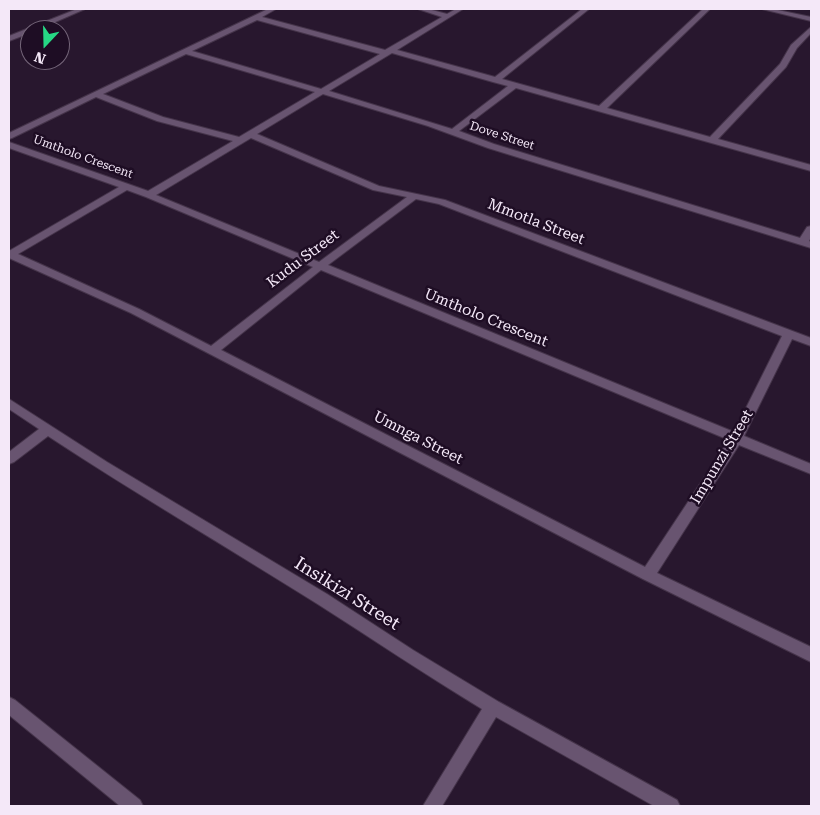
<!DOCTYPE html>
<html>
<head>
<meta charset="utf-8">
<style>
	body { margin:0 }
	#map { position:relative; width:820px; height:815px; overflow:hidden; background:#28172e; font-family:"Roboto Serif",serif }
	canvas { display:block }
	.frame { position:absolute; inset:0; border:10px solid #f4e8f8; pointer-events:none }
	.north { position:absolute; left:20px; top:20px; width:50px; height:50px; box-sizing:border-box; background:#1e0d24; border:1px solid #746579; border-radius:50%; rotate:201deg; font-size:14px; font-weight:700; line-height:20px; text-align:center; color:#f4e8f8 }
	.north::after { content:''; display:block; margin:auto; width:18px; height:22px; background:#26d885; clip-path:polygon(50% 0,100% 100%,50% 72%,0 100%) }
</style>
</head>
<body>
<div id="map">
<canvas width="820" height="815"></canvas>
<div class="frame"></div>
<div class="north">N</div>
</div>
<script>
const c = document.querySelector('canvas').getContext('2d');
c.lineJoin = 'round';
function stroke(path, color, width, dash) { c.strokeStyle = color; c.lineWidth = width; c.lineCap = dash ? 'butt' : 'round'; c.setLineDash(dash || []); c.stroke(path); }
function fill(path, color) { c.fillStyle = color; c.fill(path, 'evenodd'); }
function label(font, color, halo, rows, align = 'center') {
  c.font = font + ' "Roboto Serif",serif'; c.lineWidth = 5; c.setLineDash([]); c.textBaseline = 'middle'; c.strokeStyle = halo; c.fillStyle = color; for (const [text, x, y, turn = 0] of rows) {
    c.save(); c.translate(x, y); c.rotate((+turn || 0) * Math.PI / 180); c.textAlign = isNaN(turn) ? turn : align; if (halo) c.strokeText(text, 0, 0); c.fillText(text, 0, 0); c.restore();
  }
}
const minor = new Path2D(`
	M268 9H276L262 17 385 50 442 17 418 9H428L447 14 456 9H463L397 50 495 77 582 9H589L502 79 599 106 703 9H710L607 108 710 137 780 64 791 45 811 27V33L797 48 786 67 718 139 811 165V171L516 88 459 131 494 144 800 238 807 227 811 226V237L809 241 811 242V248L488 148 428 126 323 94 257 134 379 186 445 200 811 338V346L792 339 744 436 811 464V474L739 445 657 573 811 647V662L643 579 131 313 9 258V251L119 187 9 148V142L148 191 233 141 157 121 96 97 12 138 9 139V133ZM257 20 380 54 321 89 192 51ZM392 53 493 82 508 86 452 129 329 91ZM186 54 315 92 239 137 163 117 103 94ZM251 138 373 190 407 197 319 262 156 195ZM127 190 146 197 313 267 211 346 139 309 18 254ZM416 199 439 204 782 336 734 432 328 265ZM321 270 729 440 645 567 221 350Z
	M762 9H773L811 17V21Z
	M9 399 107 462 327 594 413 650 499 702 677 800 680 806H654L496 717 442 806H423L482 709C426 675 371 638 316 603 227 547 136 494 48 436L14 462 9 464V452L39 429 9 409Z
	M9 697 15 700 140 800 143 806H120L9 715Z`);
const tertiary = new Path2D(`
	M77 9H85L37 30H30V33L9 41V36Z`);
stroke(minor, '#45344a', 2);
stroke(tertiary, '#45344a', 2);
fill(minor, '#685470');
fill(tertiary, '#685470');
label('12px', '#f4e8f8', '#1e0d24', [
	["Dove Street",502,136,18],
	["Umtholo Crescent",83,157,20]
]);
label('15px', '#f4e8f8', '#1e0d24', [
	["Mmotla Street",536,222,21],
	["Kudu Street",303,259,-37],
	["Umtholo Crescent",486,318,22],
	["Umnga Street",418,438,27],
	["Impunzi Street",722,457,-59]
]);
label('18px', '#f4e8f8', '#1e0d24', [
	["Insikizi Street",347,594,32]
]);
</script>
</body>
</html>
